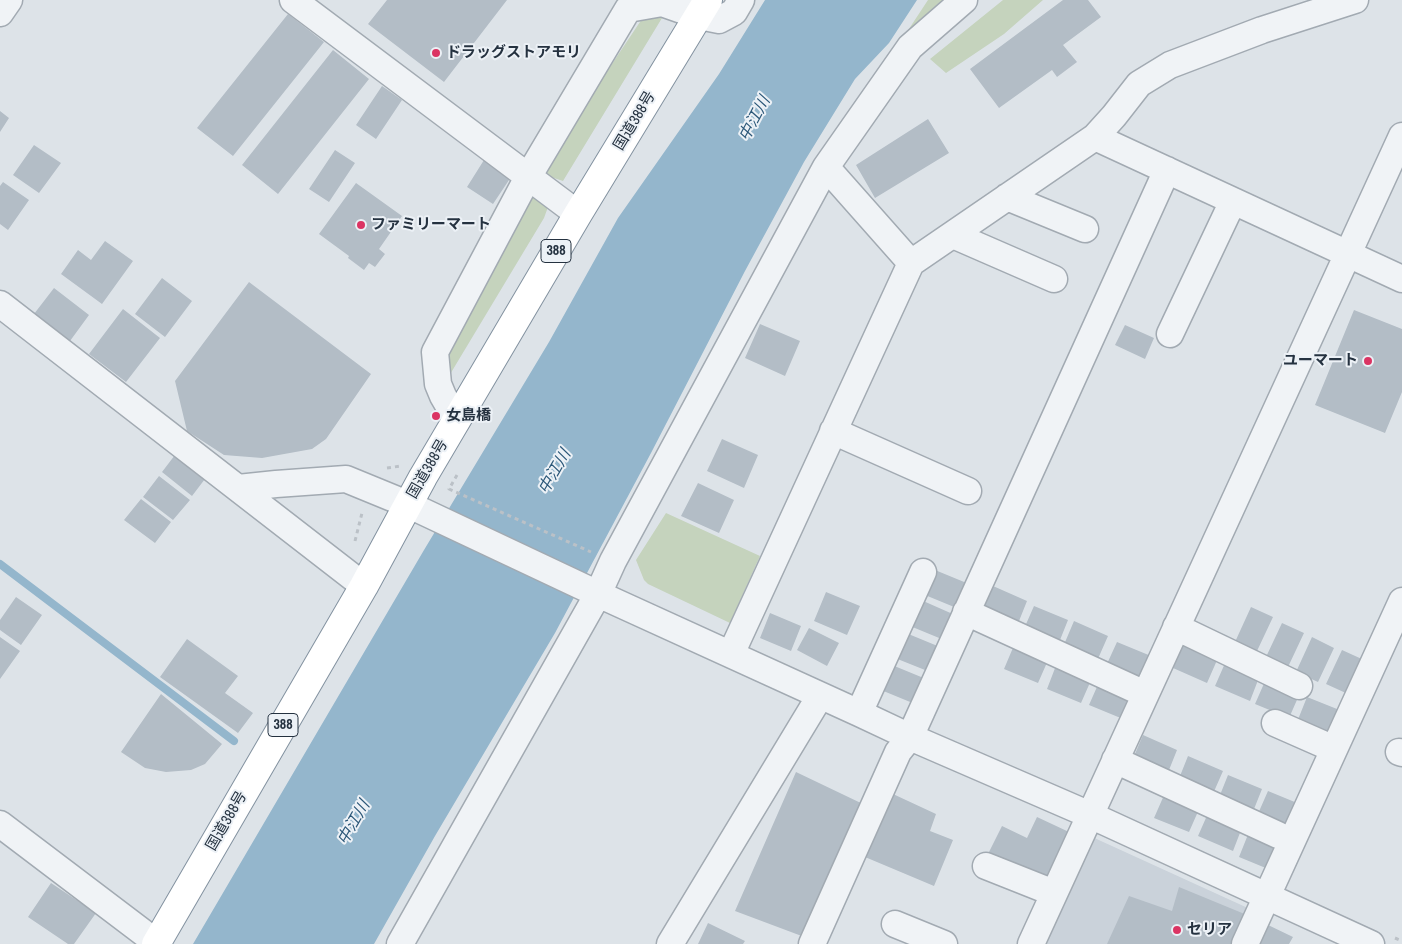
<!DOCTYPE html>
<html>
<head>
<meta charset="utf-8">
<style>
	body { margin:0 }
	canvas { display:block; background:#dde3e8 }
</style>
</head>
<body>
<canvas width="1402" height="944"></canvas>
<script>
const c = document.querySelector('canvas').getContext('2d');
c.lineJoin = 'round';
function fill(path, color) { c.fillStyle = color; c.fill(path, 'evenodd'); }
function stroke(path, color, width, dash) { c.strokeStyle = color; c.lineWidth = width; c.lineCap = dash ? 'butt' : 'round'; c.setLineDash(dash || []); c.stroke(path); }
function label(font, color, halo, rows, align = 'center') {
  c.font = font + ' "Archivo Narrow","Noto Sans JP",sans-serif'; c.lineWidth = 4; c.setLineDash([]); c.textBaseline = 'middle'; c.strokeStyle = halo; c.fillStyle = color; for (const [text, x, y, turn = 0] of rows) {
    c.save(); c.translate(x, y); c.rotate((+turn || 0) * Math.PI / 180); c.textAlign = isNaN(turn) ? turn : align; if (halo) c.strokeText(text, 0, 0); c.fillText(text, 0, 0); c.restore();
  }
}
fill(new Path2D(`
	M1090 836 1250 909 1234 944H1042Z`), '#cad2da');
fill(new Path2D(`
	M928 0H954L899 44Z
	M1003 0H1043L1004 34 946 73 930 59Z
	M646 13 662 18 563 181 548 176 543 167Z
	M524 196 539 197 548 207 544 218 449 376 446 345Z
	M666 513 760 556 730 623 648 584 644 580 636 560Z`), '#c5d3bd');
fill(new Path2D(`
	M765 0H917L889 43 855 79 804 162 745 271 651 453 555 633 435 836 374 944H193L424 550 549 342 618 218 719 74Z`), '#94b6cc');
stroke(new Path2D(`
	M0 564 234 741`), '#94b6cc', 8);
fill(new Path2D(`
	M387 0H507L444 82 368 24Z
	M1063 0H1088L1101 17 1063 45 1077 62 1057 77 1052 70 999 108 970 69Z
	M288 14 324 42 233 156 197 128Z
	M333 50 369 79 278 194 242 165Z
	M382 86 402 100 376 139 356 125Z
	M0 111 9 118 0 132Z
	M928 119 949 153 875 198 856 165Z
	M34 145 61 163 39 193 13 175Z
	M335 150 355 163 329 202 309 189Z
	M484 160 511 177 493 204 467 187Z
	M3 182 29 200 8 230 0 224V186Z
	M356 183 402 216 379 249 385 254 375 267 369 263 364 270 348 258 349 256 319 234Z
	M105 241 133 261 102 304 61 274 78 250 91 260Z
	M162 278 192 301 165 337 135 314Z
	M249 282 371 374 326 439 312 449 262 458 224 455 187 431 175 381Z
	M54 288 89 315 70 341 34 314Z
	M123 309 160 338 126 382 89 354Z
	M1354 310 1402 329V392L1385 433 1315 405Z
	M760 324 800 341 785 376 745 358Z
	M1125 325 1154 338 1145 359 1115 345Z
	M722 439 758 455 744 488 707 471Z
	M178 451 208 475 192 496 162 472Z
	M159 476 190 500 173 520 143 497Z
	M698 483 734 500 719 533 681 516Z
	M141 499 171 522 155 543 124 520Z
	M935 570 969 584 959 609 925 595Z
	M993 586 1027 601 1017 626 982 611Z
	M826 592 860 606 847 635 814 621Z
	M16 597 42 615 21 645 0 630V620Z
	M921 600 955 615 944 640 910 626Z
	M1034 606 1068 620 1058 645 1023 631Z
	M1251 607 1273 617 1257 651 1235 642Z
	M770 613 801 626 791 651 760 638Z
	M1074 621 1108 636 1097 661 1063 647Z
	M1282 623 1304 633 1288 667 1266 657Z
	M809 628 839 643 827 666 797 650Z
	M906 633 940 647 930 672 895 658Z
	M0 637 20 651 0 679Z
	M1312 637 1334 648 1318 682 1296 672Z
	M187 639 238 676 225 693 253 713 238 733 160 677Z
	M1117 642 1151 656 1141 681 1106 666Z
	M1015 643 1049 658 1038 683 1004 669Z
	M1183 643 1218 658 1207 683 1173 668Z
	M1342 650 1364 660 1348 694 1326 684Z
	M1226 661 1260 675 1250 701 1215 686Z
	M1057 663 1092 678 1081 703 1047 689Z
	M892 665 926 679 915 704 881 690Z
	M1266 679 1300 693 1289 718 1255 704Z
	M1100 680 1134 694 1123 719 1089 705Z
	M161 694 222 744 205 764 191 770 166 772 145 768 121 752Z
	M1307 697 1342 711 1331 736 1297 722Z
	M1143 735 1177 750 1167 775 1132 761Z
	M1188 756 1223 771 1212 796 1178 781Z
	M796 772 865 805 807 938 735 911Z
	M1228 775 1262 789 1252 814 1218 800Z
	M1268 791 1302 805 1292 831 1257 816Z
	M1165 793 1200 807 1189 832 1154 818Z
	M893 794 936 814 930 831 953 840 934 886 865 857Z
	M1209 811 1243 825 1233 851 1198 836Z
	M1037 817 1069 832 1044 883 987 856 1002 826 1027 838Z
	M1249 832 1284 846 1273 871 1239 857Z
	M51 883 96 913 74 944H68L28 917Z
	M1179 887 1247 915 1234 944H1107L1129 896 1172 911Z
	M708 923 745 941 743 944H698Z
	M1266 924 1293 937 1289 944H1256Z`), '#b3bdc6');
const minor = new Path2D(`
	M293 0 578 214
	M0 13 9 0
	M1095 137 1402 279
	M826 167 911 263
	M1007 197 1085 229
	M953 235 1054 279
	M0 304 364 586
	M1170 334 1233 201
	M457 420 443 396 438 384 435 352 528 177 628 9 662 3 699 16 719 20 734 12 741 0
	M833 431 968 491
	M238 488 276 484 346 479 407 504 598 594 859 713 910 737 1090 815 1371 944
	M966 612 1145 694
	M1176 627 1299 686
	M731 654 911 263 1095 137 1114 116 1139 84 1170 65 1262 30 1355 0
	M859 713 923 572
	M1275 723 1334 749
	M1399 752 1402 753
	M1115 760 1278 835
	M0 824 157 943
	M986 866 1054 893
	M895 924 944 944
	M400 944 598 594 613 561 826 167 910 47 964 0
	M670 944 820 696
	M812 944 898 752 910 737 1167 170
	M1031 944 1402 136
	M1245 944 1402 601`);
const highway = new Path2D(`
	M156 944 364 586 423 477 578 214 708 0`);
stroke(minor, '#a2aab2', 29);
stroke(highway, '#8392a0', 30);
stroke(new Path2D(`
	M387 468 401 466
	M457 475 449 489 591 552
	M355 541 362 513
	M1395 938 1402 941`), '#bbc1c7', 3, [4, 4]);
stroke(minor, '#f0f3f6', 26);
stroke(highway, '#fff', 28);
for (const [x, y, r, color] of [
	[436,53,5,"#db3463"],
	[361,225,5,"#db3463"],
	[1368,361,5,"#db3463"],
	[436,416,5,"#db3463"],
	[1177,930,5,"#db3463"]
]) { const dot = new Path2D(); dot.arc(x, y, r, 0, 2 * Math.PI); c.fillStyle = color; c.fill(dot); stroke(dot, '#ecf1f6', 2); }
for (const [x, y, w] of [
	[556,251,30],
	[283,725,30]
]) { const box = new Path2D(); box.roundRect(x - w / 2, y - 11.5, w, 23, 4); c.fillStyle = '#ecf1f6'; c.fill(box); stroke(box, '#253240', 1); }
label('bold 14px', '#253240', null, [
	["388",556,251],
	["388",283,725]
]);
label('bold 15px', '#253240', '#ecf1f6', [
	["ドラッグストアモリ",446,53],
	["ファミリーマート",371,225],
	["ユーマート",1358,361,"right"],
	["女島橋",446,416],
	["セリア",1187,930]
], 'left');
label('15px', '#253240', '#ecf1f6', [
	["国道388号",635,121,-59],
	["国道388号",428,469,-60],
	["国道388号",227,821,-60]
]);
label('italic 16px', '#2b5778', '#ecf1f6', [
	["中江川",755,119,-62],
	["中江川",555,472,-60],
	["中江川",354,823,-60]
]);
</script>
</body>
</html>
